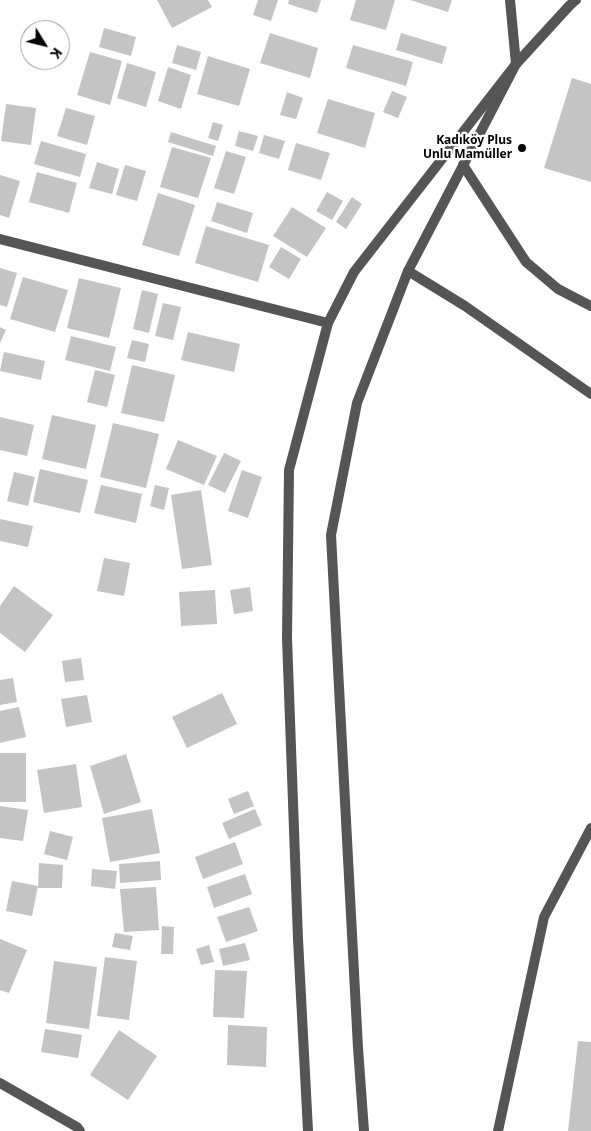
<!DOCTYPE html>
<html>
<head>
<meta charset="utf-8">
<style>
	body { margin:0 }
	#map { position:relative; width:591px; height:1131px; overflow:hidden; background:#fff; font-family:"Noto Sans",sans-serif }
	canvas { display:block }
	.north { position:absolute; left:20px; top:20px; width:50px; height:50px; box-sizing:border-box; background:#fff; border:1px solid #999; border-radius:50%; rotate:126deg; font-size:14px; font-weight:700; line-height:20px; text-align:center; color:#000 }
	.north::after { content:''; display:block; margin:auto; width:18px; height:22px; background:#000; clip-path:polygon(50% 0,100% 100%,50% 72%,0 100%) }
</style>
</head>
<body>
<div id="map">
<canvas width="591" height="1131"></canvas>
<div class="north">K</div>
</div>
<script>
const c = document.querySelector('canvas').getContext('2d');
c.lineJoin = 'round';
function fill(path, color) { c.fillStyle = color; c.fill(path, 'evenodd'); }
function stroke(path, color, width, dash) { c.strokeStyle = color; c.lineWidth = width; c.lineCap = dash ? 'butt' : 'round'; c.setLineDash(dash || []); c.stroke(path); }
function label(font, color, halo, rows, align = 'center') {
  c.font = font + ' "Noto Sans",sans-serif'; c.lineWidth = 4.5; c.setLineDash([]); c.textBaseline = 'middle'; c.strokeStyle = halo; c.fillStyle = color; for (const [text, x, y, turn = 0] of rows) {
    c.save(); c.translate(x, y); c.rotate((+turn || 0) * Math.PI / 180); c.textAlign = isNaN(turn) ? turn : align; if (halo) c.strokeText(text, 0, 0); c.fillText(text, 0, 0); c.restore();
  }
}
fill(new Path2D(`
	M157 0H208L212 7 172 28Z
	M258 0H278L271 21 253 15Z
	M289 0H321L317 13 288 4Z
	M356 0H395L386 30 350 20Z
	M410 0H452L448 12Z
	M104 28 136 37 131 56 99 47Z
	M270 33 318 48 310 78 260 63Z
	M401 33 447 47 442 64 396 50Z
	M177 45 201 52 196 70 172 63Z
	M353 45 413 62 406 86 346 68Z
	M90 52 122 61 110 105 77 95Z
	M208 56 250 69 239 106 197 94Z
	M127 63 156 72 146 107 117 98Z
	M168 67 191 75 181 109 158 101Z
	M572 78 591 84V182L544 168Z
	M392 91 407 97 398 118 383 112Z
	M287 92 303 98 296 119 280 115Z
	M328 99 375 113 365 148 317 133Z
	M6 104 36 108 31 145 1 141Z
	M66 108 95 116 87 145 57 136Z
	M213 122 223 125 218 141 208 138Z
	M239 131 258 136 253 151 235 146Z
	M171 132 216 146 213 156 168 142Z
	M264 135 285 141 279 159 259 153Z
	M41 141 86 154 80 177 34 164Z
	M296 143 330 153 321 180 288 170Z
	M172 147 211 158 198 198 160 187Z
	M226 151 246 157 234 194 214 188Z
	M97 162 119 169 112 194 89 188Z
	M125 165 146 171 137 201 116 195Z
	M37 172 77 183 69 213 29 202Z
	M0 175 20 181 9 218 0 215Z
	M327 192 343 201 332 220 316 211Z
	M158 193 195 205 179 256 142 245Z
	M352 197 362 204 346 229 336 222Z
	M217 202 253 213 247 233 211 221Z
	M292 207 326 228 307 257 273 236Z
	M206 226 269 245 258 282 195 263Z
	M281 247 301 259 289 279 269 267Z
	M0 268 17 273 7 307 0 305Z
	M23 277 68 290 55 332 10 319Z
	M79 278 121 288 109 338 67 328Z
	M142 290 158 294 149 333 133 329Z
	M163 303 181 307 173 340 155 336Z
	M0 327 6 330 0 343Z
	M188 332 240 344 234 372 181 360Z
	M71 336 116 347 110 371 65 360Z
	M132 340 149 344 145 362 127 358Z
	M4 352 45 361 41 380 0 371Z
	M132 365 175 375 164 422 121 413Z
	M95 370 115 375 107 407 87 402Z
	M52 415 96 425 86 469 42 459Z
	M0 417 34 425 27 456 0 450Z
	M113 423 159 434 146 488 100 477Z
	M178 440 217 456 204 485 166 469Z
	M224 453 241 461 225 493 208 485Z
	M40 469 88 480 80 513 33 502Z
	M242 470 262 477 248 518 228 511Z
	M14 472 35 477 28 506 7 501Z
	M101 485 142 494 136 523 94 513Z
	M155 485 169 488 164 510 150 506Z
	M201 490 212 565 182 569 171 495Z
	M0 519 33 526 28 547 0 541Z
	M104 558 130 563 124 596 97 591Z
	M14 586 53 615 25 652 0 633V606Z
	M250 587 253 611 234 614 230 590Z
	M215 590 217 624 181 626 179 592Z
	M81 658 84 680 65 682 62 661Z
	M13 678 17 702 0 705V680Z
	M222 693 237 724 187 748 172 717Z
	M87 695 92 722 66 727 61 699Z
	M19 707 26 737 0 743V711Z
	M0 753H26V802H0Z
	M126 754 141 802 104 814 90 766Z
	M76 764 82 807 44 813 37 770Z
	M248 791 254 806 234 814 228 799Z
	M0 806 28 810 23 841 0 838Z
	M152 809 160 853 110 862 102 818Z
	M255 809 262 825 229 839 222 823Z
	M50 831 73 837 67 860 44 854Z
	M235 842 243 864 203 879 195 857Z
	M160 861 161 880 120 883 119 864Z
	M39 863 63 865 62 888H38Z
	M92 869 117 871 115 889 91 886Z
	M245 874 252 894 214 908 207 887Z
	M12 881 38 886 32 916 6 911Z
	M156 887 159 930 124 932 120 889Z
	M249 907 258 931 226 942 217 917Z
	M162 926 174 927 173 954H161Z
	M115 933 133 936 130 950 112 947Z
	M0 939 27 950 9 993 0 990Z
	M245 943 250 960 223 966 219 949Z
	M209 945 214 962 201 965 196 949Z
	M105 957 137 961 129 1020 97 1016Z
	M54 961 97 967 89 1029 46 1023Z
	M215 970 247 971 244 1018 213 1017Z
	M228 1025 267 1027 266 1067 227 1065Z
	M45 1029 82 1035 78 1058 41 1052Z
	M119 1030 157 1056 128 1100 90 1075Z
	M578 1041 591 1042V1131H568Z`), '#c4c4c4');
stroke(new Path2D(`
	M463 165 526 262 558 289 591 306
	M0 239 328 323
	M0 1083 77 1127 80 1131
	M308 1131 298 939 287 638 289 470 328 323 354 272 516 64 570 5 576 0
	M364 1131 358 1048 331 535 357 403 408 271 465 306 591 394
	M498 1131 544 917 591 828`), '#555', 10);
stroke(new Path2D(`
	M408 271 516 64 510 0`), '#555', 10);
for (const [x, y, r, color] of [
	[522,148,5,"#000"]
]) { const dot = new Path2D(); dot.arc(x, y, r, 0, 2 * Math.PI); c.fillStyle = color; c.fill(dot); stroke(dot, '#fff', 2); }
label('bold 12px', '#000', '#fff', [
	["Kadıköy Plus",512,141],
	["Unlu Mamüller",512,155]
], 'right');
</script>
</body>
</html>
